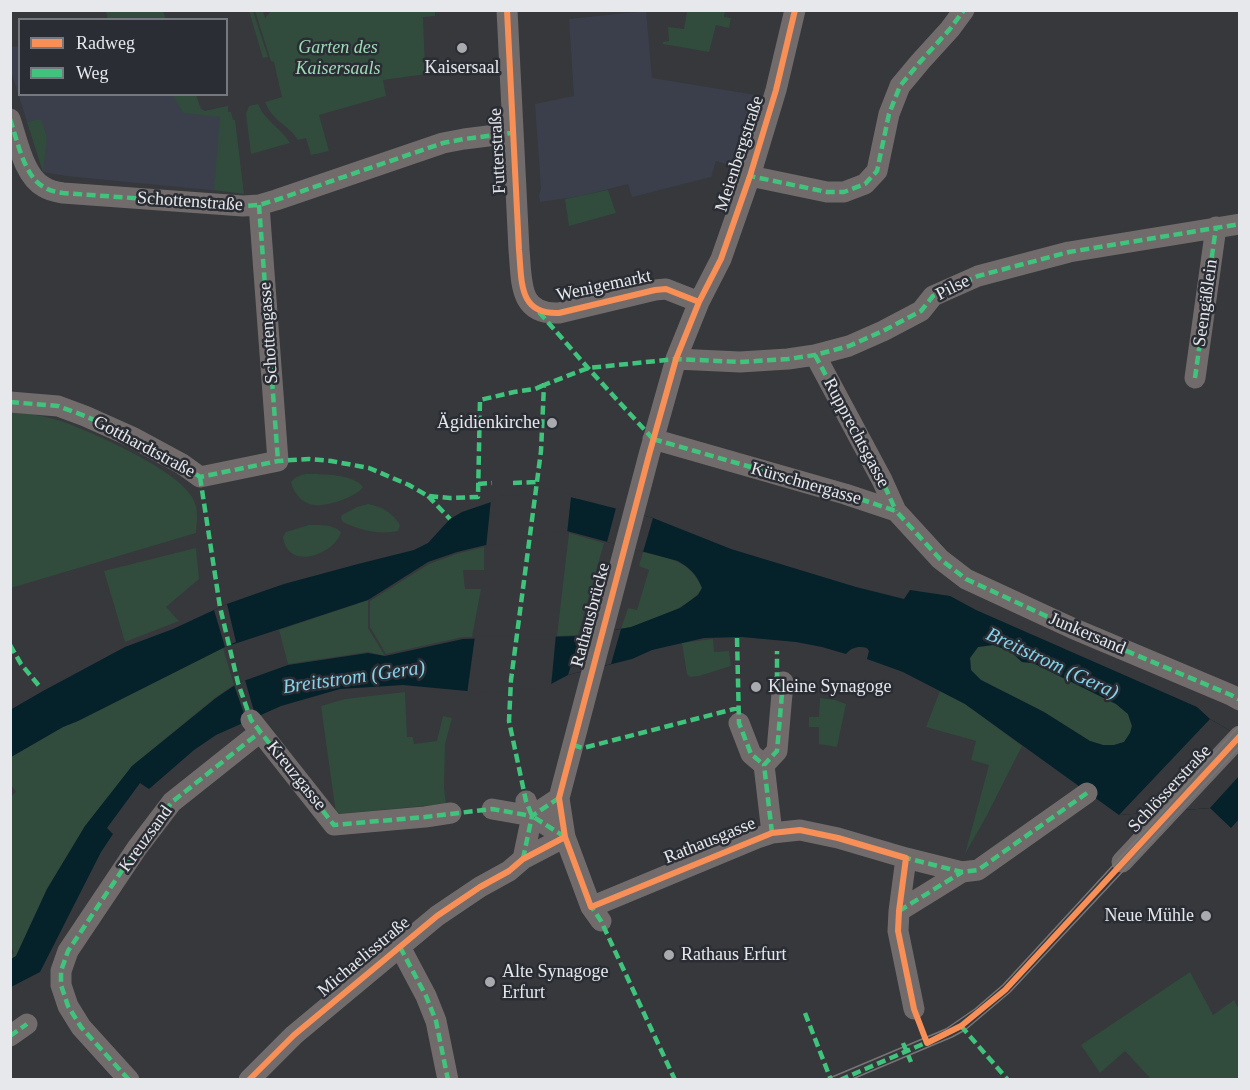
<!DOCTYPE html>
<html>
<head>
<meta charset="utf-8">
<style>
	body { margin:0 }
	#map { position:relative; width:1250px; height:1090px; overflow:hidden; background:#36383c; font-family:"Times New Roman",serif }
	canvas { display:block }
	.frame { position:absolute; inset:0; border:12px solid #e6e8ec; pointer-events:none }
	.legend { position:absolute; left:18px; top:18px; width:210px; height:78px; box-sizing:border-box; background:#2a2d34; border:2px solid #75787e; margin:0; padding:8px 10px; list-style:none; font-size:18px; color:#e6e8ec }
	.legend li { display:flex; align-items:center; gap:12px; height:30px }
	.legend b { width:30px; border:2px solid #75787e }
</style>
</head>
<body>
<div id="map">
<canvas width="1250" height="1090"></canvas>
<div class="frame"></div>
<ul class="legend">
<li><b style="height:8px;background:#f78f57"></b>Radweg</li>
<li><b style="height:8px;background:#40c37c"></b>Weg</li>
</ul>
</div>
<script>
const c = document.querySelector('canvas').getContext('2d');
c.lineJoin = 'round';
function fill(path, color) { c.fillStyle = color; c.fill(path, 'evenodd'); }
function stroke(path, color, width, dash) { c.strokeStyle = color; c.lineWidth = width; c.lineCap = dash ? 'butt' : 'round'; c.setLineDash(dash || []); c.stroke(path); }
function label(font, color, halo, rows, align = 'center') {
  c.font = font + ' "Times New Roman",serif'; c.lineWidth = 5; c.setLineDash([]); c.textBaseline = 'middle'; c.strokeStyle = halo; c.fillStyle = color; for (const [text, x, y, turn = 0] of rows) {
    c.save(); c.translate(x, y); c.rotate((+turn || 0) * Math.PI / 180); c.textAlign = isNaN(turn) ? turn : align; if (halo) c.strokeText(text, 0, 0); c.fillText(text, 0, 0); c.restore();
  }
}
fill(new Path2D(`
	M646 11 652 78 762 96 739 168 716 161 711 177 632 197 628 184 581 196 540 202 539 195 541 189 535 104 574 96 569 19Z
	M19 46 20 94 194 95 201 109 204 111 228 106 231 192 66 176 43 172 11 71 10 47Z`), '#3a3f4b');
fill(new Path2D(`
	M106 11H163L166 19H108Z
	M249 11H253L268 57 263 58Z
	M271 11H435V16L423 17 425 68 441 67V72L383 80 386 96 319 115 329 151 311 155 306 138 298 140C288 124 272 121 265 102L282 97 274 62 271 61 255 11H263L265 18Z
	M677 11H725L724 17 731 18 729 28 716 25 709 52 663 44V42L669 41 668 27 684 29 687 12Z
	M173 95H196L201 109 205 111 228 106V112H231L233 120H235L244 194 214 190 220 117 183 113Z
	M258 104C266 122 280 127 290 143L251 154 246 114 249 106Z
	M41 119 47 137 43 172 27 122Z
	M608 190 616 213 569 226 565 199Z
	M10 412C28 413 44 416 61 421 92 432 176 469 192 497 199 508 197 520 196 533L11 588Z
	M306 474C322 474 354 474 363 487 356 497 327 507 314 505 303 504 293 493 291 482 295 477 300 475 306 474Z
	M368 504C381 506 393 513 400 525L398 531C380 535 359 530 343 522L341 518 342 515 357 507Z
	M309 525C320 525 333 524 341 532 336 553 288 573 283 537L286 532Z
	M569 533 604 543 578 635 557 636Z
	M484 547V570H463L465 589H481L472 637H463L386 654 370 627V601L429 564 456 554Z
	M196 548 199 579 166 607 179 621 125 642 104 571Z
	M643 552C670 559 690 560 702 588 692 607 643 626 621 629L628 608 637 610 649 570 639 566Z
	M368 600V628L385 656 368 652 288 664 279 630Z
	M713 639 714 652 729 651 731 666 699 676 690 677 687 674 682 643Z
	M993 645 1010 651 1022 662 1033 663 1116 704 1128 714 1132 726 1130 733 1124 742 1114 745H1103L1090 741 1044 712 981 680 971 670 970 658 978 647Z
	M223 648 234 685 216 697 132 766 85 826 47 889 16 956 11 959V955L14 953 10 944V797L16 792 11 785V757L63 727 78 721Z
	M940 691 965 704 1022 746 986 817 965 854 989 765 971 760 976 741 926 727Z
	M405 692 407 737H413L414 744 437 741 443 716 452 718 445 744 444 788 446 804 336 814 321 706 345 699Z
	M820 698 835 700 846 704 837 747 819 744V727H809V717H819Z
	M1190 972 1213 1015 1234 1000 1239 1009V1079H1151L1125 1051 1100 1073 1081 1045Z`), '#314b3c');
fill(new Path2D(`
	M555 493 653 518 731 549 856 587 904 599 910 590 950 596 976 610 1197 707 1210 719 1239 736V819L1231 828 1210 808 1119 815 965 704 903 672 867 659 869 651 867 648C859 646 852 647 846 654L822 647 796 642 742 637 704 638 652 650 632 659 568 675 551 684 467 691 403 685 340 689 281 706 216 735 194 750 149 789 140 783 107 828 113 834 101 852 40 972 11 987V959L16 956 47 889 85 826 132 766 216 698 238 683 288 665 368 653 385 656 463 639 580 636 631 627 680 608 698 595 702 588C697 575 690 568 678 561L556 528 457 552 428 562 368 600 225 647 78 721 63 727 11 757 10 710 43 691 125 647 173 629 227 604 258 593 284 584 358 564 414 550 428 543 450 519 462 512 500 499ZM993 645 1010 651 1022 662 1033 663 1116 704 1128 714 1132 726 1130 733 1124 742 1114 745H1103L1090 741 1044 712 981 680 971 670 970 658 978 647Z`), '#05212a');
fill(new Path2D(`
	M555 490 579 497V499L571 497 567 534 556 531 486 548 491 499 500 496Z
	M616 508 653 518 643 552 607 542Z
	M227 604 236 642 225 647 214 610Z
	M621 629 611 664 568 675 580 636Z
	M556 634 551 687 467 694 475 636Z
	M245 680 256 718 247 722 234 685Z
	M1210 719 1239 736V776L1210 808 1119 815Z`), '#36383c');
stroke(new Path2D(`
	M507 10 519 250C522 281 518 315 559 313L655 290 666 289 699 302
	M10 119C17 139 24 177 44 187 50 191 56 192 63 193L243 206 259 205 276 200 443 143 464 139 512 133
	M750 176 827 192H844L865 184 877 171 889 114 900 86 920 62 950 29 964 10
	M815 355 882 480 896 511
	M676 359 740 362 788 359 815 355 849 346 883 331 921 311 933 296 978 276 1069 252 1240 224
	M1195 378 1216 227
	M10 402 58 406 85 416 132 437 182 464 200 477 278 461 259 205
	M653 439 845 494 896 511 940 559 966 579 1072 628 1231 695 1240 700
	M251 720 334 825 425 817 451 813
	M739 723 751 754 764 765
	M526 801 532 816 565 837
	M492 809 532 816
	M772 833 764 765 777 751 783 682
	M906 858 899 911 898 931 914 1009
	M523 859 532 816 559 798
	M1122 862 1240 736
	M591 907 757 838 772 833 800 830 838 838 906 858 962 872 978 870 1087 793
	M899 911 962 872
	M601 921 591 907 565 837 559 798 649 455 676 359 699 302 721 259 750 176 776 90 795 10
	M400 947 426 996 436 1021 448 1080
	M10 1036 27 1024
	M129 1080 81 1027 68 1006 61 985V971L68 951 137 848 172 802 260 732
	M249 1080 294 1035 437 916 480 887 509 871 523 859 565 837`), '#716c6b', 21);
stroke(new Path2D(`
	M825 1080 946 1029 975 1009 1003 985 1163 811 1240 725
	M850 1080 952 1037 965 1030 1010 992 1240 746`), '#777576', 1.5);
stroke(new Path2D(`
	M10 119C17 139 24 177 44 187 50 191 56 192 63 193L243 206 259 205 276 200 443 143 464 139 512 133
	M748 179 750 176 827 192H844L865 184 877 171 889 114 900 86 920 62 950 29 964 10
	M259 205 278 461
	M539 312 588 368 653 439
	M815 355 882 480 896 511
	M1195 378 1216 227
	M10 402 58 406 85 416 132 437 182 464 200 477 278 461 309 459 331 461 369 468 409 485 428 496 450 498 478 497 480 400 514 392 535 389 544 385
	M653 439 845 494 896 511 940 559 966 579 1072 628 1231 695 1240 700
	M200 477 220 607 238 683 251 720 334 825 425 817 492 809 532 816
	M513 483 536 482
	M478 484 492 483
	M428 496 450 519
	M737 638 739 723 751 754 764 765
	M10 645 21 664 40 687
	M573 745 583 748 738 708
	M772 833 764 765 777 751 783 682 777 680V651
	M565 837 532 816 526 801 509 721 511 680 541 451 544 385 588 368 676 359 740 362 788 359 815 355 849 346 883 331 921 311 933 296 978 276 1069 252 1240 224
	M902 857 962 872 978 870 1087 793
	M523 859 532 816 559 798
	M589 903 601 921 675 1080
	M899 911 962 872
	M400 947 426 996 436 1021 448 1080
	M805 1013 831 1080
	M961 1026 1008 1080
	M10 1036 27 1024
	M903 1043 911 1062
	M129 1080 81 1027 68 1006 61 985V971L68 951 137 848 172 802 260 732
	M840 1080 930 1041`), '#40c37c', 4.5, [9, 4.5]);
stroke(new Path2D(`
	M507 10 519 250C522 281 518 315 559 313L655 290 666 289 699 302
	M795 10 776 90 750 176 721 259 699 302 676 359 649 455 559 798 565 837 591 907 772 833 800 830 838 838 906 858 899 911 898 931 914 1009 927 1043 961 1026 1005 990 1240 736
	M249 1080 294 1035 437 916 480 887 509 871 523 859 565 837`), '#f78f57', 6);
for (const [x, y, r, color] of [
	[462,48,6,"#a8aaae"],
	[552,423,6,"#a8aaae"],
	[756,687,6,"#a8aaae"],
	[1206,916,6,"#a8aaae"],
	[669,955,6,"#a8aaae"],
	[490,982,6,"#a8aaae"]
]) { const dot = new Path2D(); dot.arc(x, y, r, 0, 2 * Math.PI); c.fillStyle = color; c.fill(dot); stroke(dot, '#2a2d34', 2); }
label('italic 18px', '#9edcb7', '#2a2d34', [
	["Garten des",338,48],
	["Kaisersaals",338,69]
]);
label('18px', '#e6e8ec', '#2a2d34', [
	["Kaisersaal",462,68,"center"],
	["Ägidienkirche",540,423,"right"],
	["Kleine Synagoge",768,687],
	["Neue Mühle",1194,916,"right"],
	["Rathaus Erfurt",681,955],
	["Alte Synagoge",502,972],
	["Erfurt",502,993]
], 'left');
label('18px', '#e6e8ec', '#2a2d34', [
	["Futterstraße",498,151,-93],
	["Meienbergstraße",740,154,-72],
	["Schottenstraße",190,202,4],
	["Wenigemarkt",604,286,-12],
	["Pilse",953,288,-27],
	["Seengäßlein",1206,303,-82],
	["Schottengasse",269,333,-94],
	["Rupprechtsgasse",856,433,62],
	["Gotthardtstraße",144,447,28],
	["Kürschnergasse",806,484,16],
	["Rathausbrücke",591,615,-75],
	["Junkersand",1087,634,23],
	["Kreuzgasse",296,776,51],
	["Schlösserstraße",1170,789,-47],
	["Kreuzsand",146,839,-54],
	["Rathausgasse",710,841,-22],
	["Michaelisstraße",364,957,-40]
]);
label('italic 20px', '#86d4ea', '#2a2d34', [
	["Breitstrom (Gera)",1052,664,25],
	["Breitstrom (Gera)",354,678,-8]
]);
</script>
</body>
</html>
